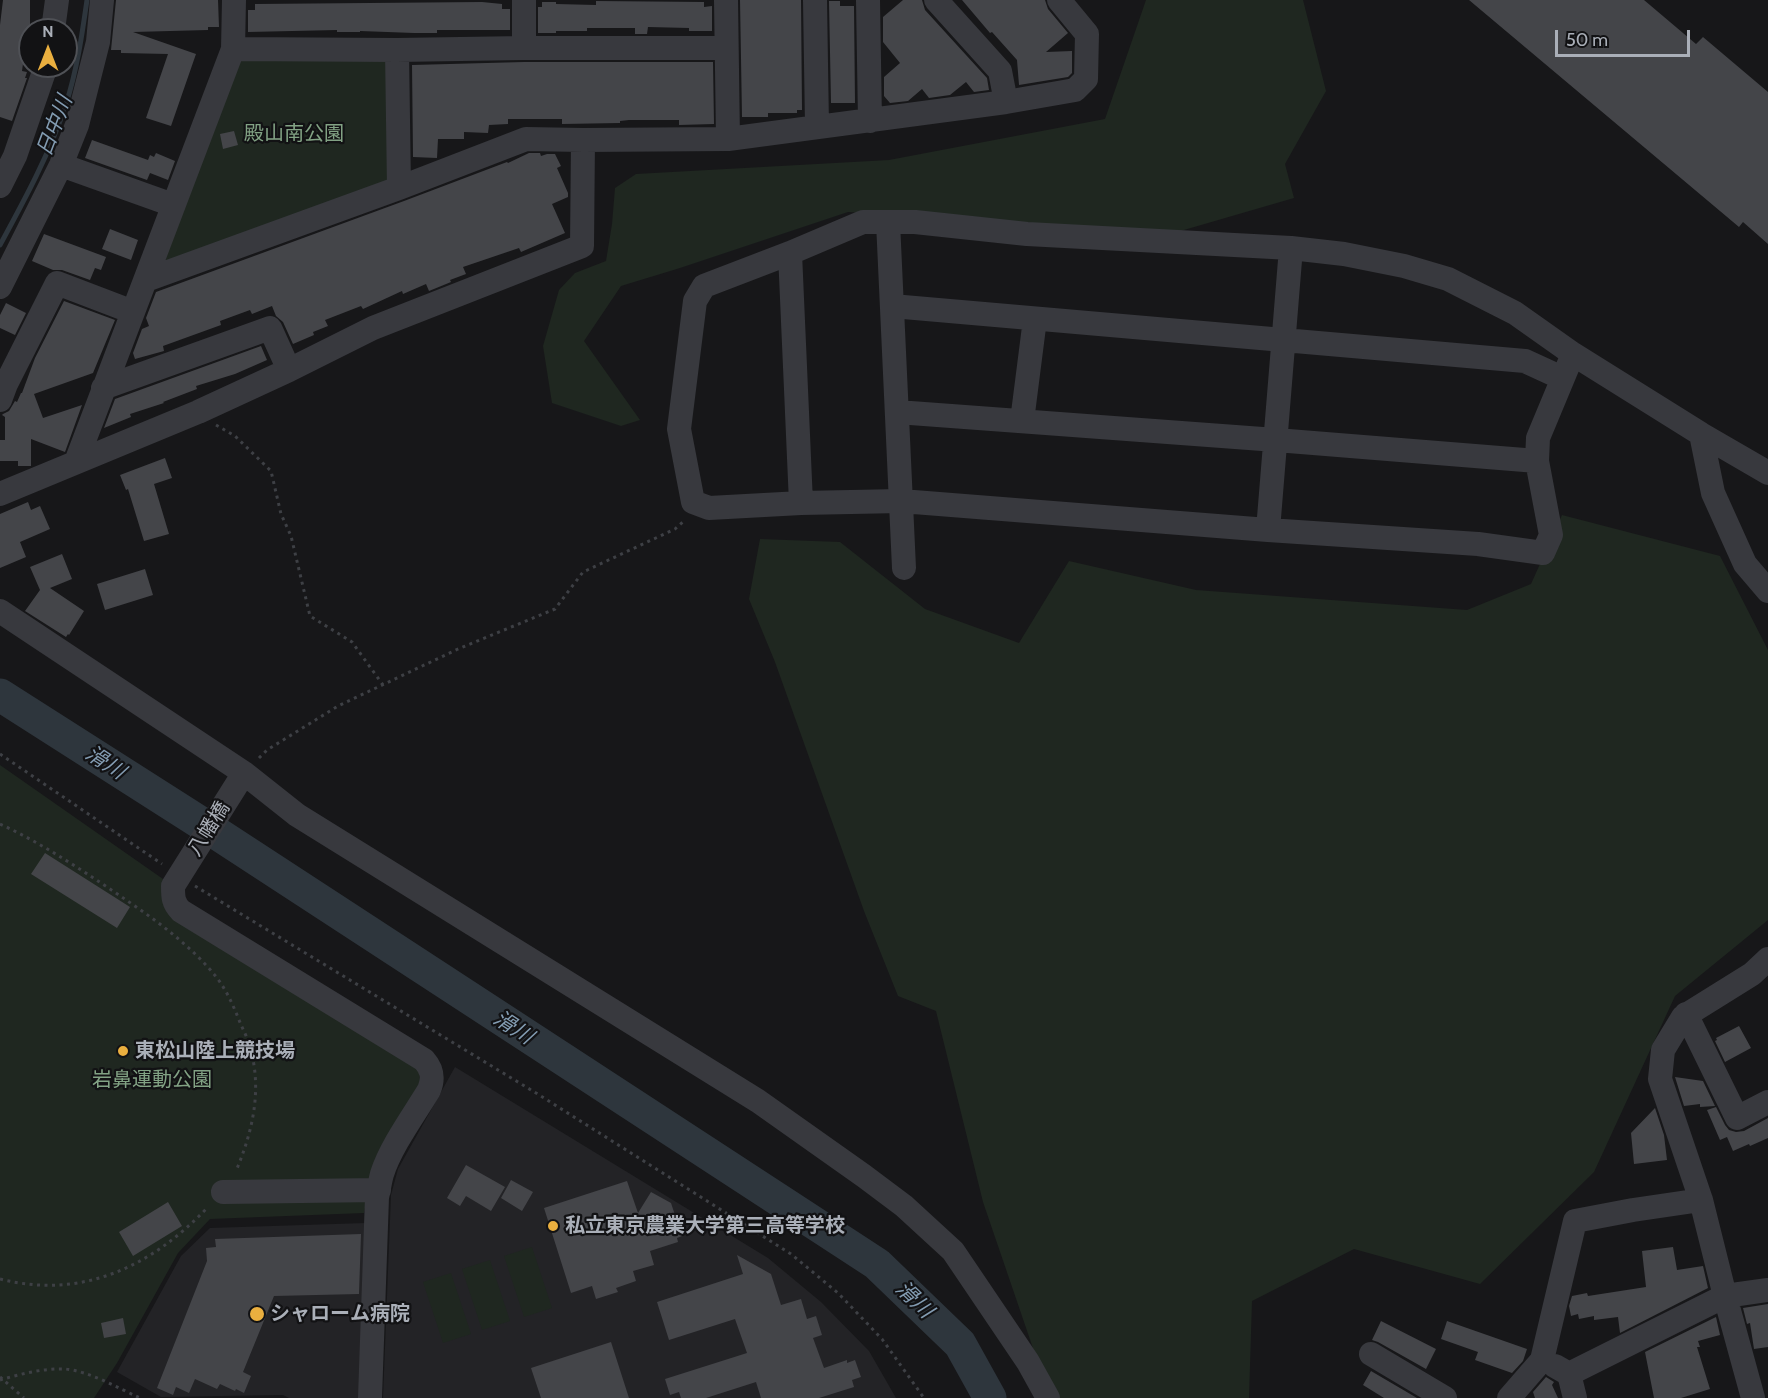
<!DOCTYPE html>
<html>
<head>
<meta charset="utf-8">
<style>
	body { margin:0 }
	#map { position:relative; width:1768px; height:1398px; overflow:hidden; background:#171719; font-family:Cabin,sans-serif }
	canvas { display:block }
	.north { position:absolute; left:18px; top:18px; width:60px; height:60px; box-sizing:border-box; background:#121214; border:2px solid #4f5156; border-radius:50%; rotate:0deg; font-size:16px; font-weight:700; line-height:24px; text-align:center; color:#aaafb8 }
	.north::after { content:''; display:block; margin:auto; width:21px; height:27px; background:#eaaf3f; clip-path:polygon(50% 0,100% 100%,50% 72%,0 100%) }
	.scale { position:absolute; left:1555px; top:30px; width:135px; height:27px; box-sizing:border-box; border:3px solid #aaafb8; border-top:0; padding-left:8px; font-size:18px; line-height:21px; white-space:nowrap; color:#aaafb8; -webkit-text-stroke:4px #121214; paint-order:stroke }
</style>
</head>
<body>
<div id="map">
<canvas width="1768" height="1398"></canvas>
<div class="north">N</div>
<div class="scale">50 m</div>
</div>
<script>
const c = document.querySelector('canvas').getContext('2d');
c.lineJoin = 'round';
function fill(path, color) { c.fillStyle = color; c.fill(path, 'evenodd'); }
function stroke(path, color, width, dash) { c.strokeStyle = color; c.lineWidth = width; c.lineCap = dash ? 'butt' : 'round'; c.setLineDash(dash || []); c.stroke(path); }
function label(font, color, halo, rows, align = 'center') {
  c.font = font + ' Cabin,"Noto Sans JP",sans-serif'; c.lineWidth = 4.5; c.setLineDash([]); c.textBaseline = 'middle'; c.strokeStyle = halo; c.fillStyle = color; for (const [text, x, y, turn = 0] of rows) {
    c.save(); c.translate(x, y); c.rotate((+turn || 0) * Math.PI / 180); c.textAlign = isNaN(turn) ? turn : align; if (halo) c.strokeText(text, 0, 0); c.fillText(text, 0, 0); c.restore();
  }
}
fill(new Path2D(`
	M455 1067 768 1258 821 1302 869 1351 896 1398H383L391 1195 398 1169Z
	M366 1223 362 1398H289L283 1395 161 1397 117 1372 181 1256 210 1228Z`), '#232326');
fill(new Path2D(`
	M1146 0H1303L1326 91 1285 164 1294 198 1177 232 848 212 680 268 621 286 584 341 640 420 621 426 552 403 543 346 559 290 575 273 606 261 612 224 615 188 636 174 889 160 1105 119Z
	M242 56 389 61 390 174 384 185 169 264 161 255Z
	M1562 515 1720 556 1768 650V920L1675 996 1594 1172 1480 1284 1354 1249 1252 1301 1249 1398H1050L983 1202 936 1011 898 996 864 911 775 662 749 599 760 539 840 542 925 609 1019 643 1069 561 1196 590 1467 610 1531 584Z
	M0 765 163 879 162 891 419 1069 420 1084 373 1170 364 1213 210 1219 178 1253 117 1363 94 1398H0Z
	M532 1247 552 1308 524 1317 504 1256Z
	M490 1260 510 1321 482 1330 462 1269Z
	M451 1273 471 1334 443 1343 423 1282Z`), '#1f2720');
stroke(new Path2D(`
	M0 245C25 199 50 153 66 104 77 70 82 35 87 0`), '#2e363d', 5);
stroke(new Path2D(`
	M0 695 218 834 877 1264 960 1344 990 1398`), '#2e363d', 33);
fill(new Path2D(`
	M3 0H30V42H26L22 71 27 72 25 78H27L12 121 0 117V25Z
	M116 0H218L219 27H208V30L133 32 196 54 171 126 146 118 168 54 121 53V50H111Z
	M740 0H801L802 110H797V113H768V117H742Z
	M903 0H922L925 10 987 78 989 90 974 92 966 82 950 95 929 98 922 89 908 101 890 103 884 96V77L900 63 883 42V17Z
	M962 0H1045L1048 9 1068 33 1046 52 1072 51V73L1068 77 1019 85 1017 60 992 32 990 33Z
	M1469 0H1644L1696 44 1703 37 1768 92V244L1743 222 1739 227Z
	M596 1 704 2V7L712 6V31H689V28L648 27 647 34H635V28H587V31H556V33H538V7H542V2H556V4L596 5Z
	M829 1H840V6H854L855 103H831Z
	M482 2 502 4V9H510V30H437V33H414L360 31V32H337V30L248 32V10H255V4Z
	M524 62H713L714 124 679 125V120H629L620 121V123L562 124V119H508V124L489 125 488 133 464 132V139H438L437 158 413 157 412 65Z
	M234 131 238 145 223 149 220 134Z
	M92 140 148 160 150 155 154 157 156 153 175 161 168 180 150 173 147 180 85 158Z
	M529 153H540L541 156 547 154H555L561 166 557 168 568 193V197L552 204 565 233 521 252 519 248 463 267 466 274 450 280 451 282 429 291 426 284 403 294 402 291 363 309 361 306 325 320 328 326 313 332 314 335 293 344 283 322 276 316 272 306 252 314 250 310 220 321 221 325 163 346 164 351 135 359 133 353 142 329 149 326 146 318 156 292 404 201 507 162 508 163Z
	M110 229 138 240 131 260 102 249Z
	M44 234 106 257 101 270 95 268 90 280 62 270H53L32 261Z
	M64 301 115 320 93 373 34 394 43 418 82 405 65 452 31 439V466H18V461H0V440H5V417L2 415 3 414 9 411 15 401 17 402 21 393H22L35 358Z
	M6 303 26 313 15 335 0 328V315Z
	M261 346 267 360 235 374 196 386 197 389 163 402 164 403 130 414 131 417 104 428 115 399Z
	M165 458 172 478 154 484 169 534 144 541 128 489 126 490 120 475Z
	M28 502 31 510 40 506 50 529 20 542 26 557 0 568V514Z
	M62 554 72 579 50 588 84 611 69 635 68 634 66 637 25 611 40 590 30 567Z
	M145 569 153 595 105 610 97 584Z
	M45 853 130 907 117 928 31 874Z
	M1739 1026 1751 1048 1725 1062 1715 1041 1717 1040 1716 1038Z
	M1675 1077 1703 1081 1715 1106 1700 1107V1104L1684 1106Z
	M1716 1107 1725 1125 1729 1130 1736 1132 1744 1131 1768 1118V1138L1750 1146 1749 1144 1733 1151 1727 1137 1720 1140 1707 1110Z
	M1655 1108 1664 1135 1667 1160 1634 1164 1631 1133Z
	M466 1165 505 1187 491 1211 466 1196 460 1206 447 1198Z
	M511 1180 533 1192 522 1211 501 1198Z
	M627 1181 638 1213 651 1192 671 1203 682 1236 677 1238 678 1242 650 1251 654 1265 633 1271 636 1281 616 1288 618 1292 596 1299 592 1286 571 1293 544 1208Z
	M168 1202 182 1226 133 1256 119 1232Z
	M361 1234 359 1294 274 1296 243 1372 251 1376 244 1393 236 1389 235 1391 220 1384 217 1389 195 1379 189 1393 176 1387 173 1395 157 1388 207 1261 206 1248 216 1247 215 1239Z
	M1673 1247 1677 1270 1703 1266 1708 1288 1620 1333 1618 1317 1594 1320V1316L1579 1319 1578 1314 1571 1316 1569 1306 1572 1296 1587 1293 1588 1296 1646 1287 1642 1251Z
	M737 1255 771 1274 781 1305 801 1299 807 1319 816 1316 822 1335 813 1338 824 1368 847 1360V1363L855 1360 861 1377 852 1380 854 1387 819 1398H761L756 1382 706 1398H681L679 1392 670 1395 665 1379 747 1353 735 1319 669 1340 657 1302 743 1274Z
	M1768 1304V1347L1754 1349 1750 1323 1747 1324 1743 1308Z
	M1716 1317 1720 1335 1698 1341 1700 1347H1697L1710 1389 1681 1398H1654L1645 1352Z
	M123 1318 126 1334 104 1338 101 1323Z
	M1381 1321 1436 1349 1426 1369 1378 1342 1372 1340Z
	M1447 1321 1527 1349 1523 1361 1512 1373 1475 1360 1478 1352 1441 1339Z
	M611 1342 629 1398H541L531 1368Z
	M1371 1371 1417 1398H1384L1363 1385Z
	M1546 1377 1554 1382 1552 1385 1558 1398H1535L1533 1392Z`), '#444549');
stroke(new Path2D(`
	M216 425 235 436 271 471 281 514 291 536 310 616 352 642 383 685
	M0 754 162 864
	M259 758 267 750 338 706 458 649 555 609 583 572 675 529 685 520
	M0 824C39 842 74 865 110 889 147 914 184 939 213 973 226 988 234 1007 241 1025 245 1033 249 1042 251 1051 262 1092 252 1133 236 1171
	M195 886 536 1093 791 1254 838 1293 882 1339 924 1398
	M0 1279C83 1300 152 1266 208 1207
	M0 1377 24 1398
	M0 1380C20 1374 44 1368 65 1369 89 1371 118 1388 140 1398`), '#3e4045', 3, [3, 4.5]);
stroke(new Path2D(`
	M524 0V48
	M726 0 728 139
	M815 0 817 126
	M868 0 870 121
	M936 0 1000 71 1006 102
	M53 30 57 0
	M233 49 397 50 524 48H726
	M397 50 399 188
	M61 165 173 205
	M0 186 15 156 46 66
	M888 222 904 568
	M790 253 801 503
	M146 280 399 188 526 139 583 140 728 139 1006 102 1075 90 1086 79 1087 34 1059 0
	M0 287 61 165 77 125 98 42 102 0
	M892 306 1525 361 1562 378
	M1573 354 1538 438 1537 461 1551 535 1543 553 1478 544 1268 530 901 501 801 503 709 508 693 502 679 429 695 301 704 286 790 253 863 222H915L1027 234 1291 248 1344 254 1404 266 1448 279 1515 313 1573 354 1701 434 1768 473
	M103 388 270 328 289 370
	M0 400 6 384 57 283 133 312
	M897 412 1276 440 1537 461
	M1022 421 1035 319
	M1701 434 1713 493 1745 564 1768 591
	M76 462 233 49 234 0
	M0 494 198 412 289 370 373 328 582 246 583 140
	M1268 530 1291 248
	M0 611 244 773 297 815 758 1101 864 1176 904 1206 953 1251 1028 1362 1048 1398
	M244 773 173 886C173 897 173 903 181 911L424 1060C432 1069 434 1078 429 1090 414 1115 391 1146 382 1174 380 1181 379 1189 377 1197L370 1398
	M1686 1014 1737 1118 1768 1102
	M223 1192 379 1190
	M1371 1354 1445 1398
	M1555 1366 1569 1374 1575 1398
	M1569 1374 1725 1296 1768 1290
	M1509 1398 1542 1360 1575 1221 1633 1210 1701 1200
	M1753 1398 1725 1296 1701 1200 1660 1079 1663 1050 1683 1017 1752 974 1768 959`), '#38393e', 24);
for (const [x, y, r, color] of [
	[123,1051,6,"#eaaf3f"],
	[553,1226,6,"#eaaf3f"],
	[257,1314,8,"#eaaf3f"]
]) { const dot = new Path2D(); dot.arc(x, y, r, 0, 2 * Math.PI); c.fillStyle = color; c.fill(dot); stroke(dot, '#121214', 2); }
label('20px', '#82a284', '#121214', [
	["殿山南公園",294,134],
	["岩鼻運動公園",152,1080]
]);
label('20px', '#aaafb8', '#121214', [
	["八幡橋",209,829,-58]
]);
label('bold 20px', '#aaafb8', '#121214', [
	["東松山陸上競技場",135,1051],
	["私立東京農業大学第三高等学校",565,1226],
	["シャローム病院",270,1314]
], 'left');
label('italic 21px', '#839cb2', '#121214', [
	["日中川",55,126,-69],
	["滑川",105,763,33],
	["滑川",513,1028,33],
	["滑川",914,1300,44]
]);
</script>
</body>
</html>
